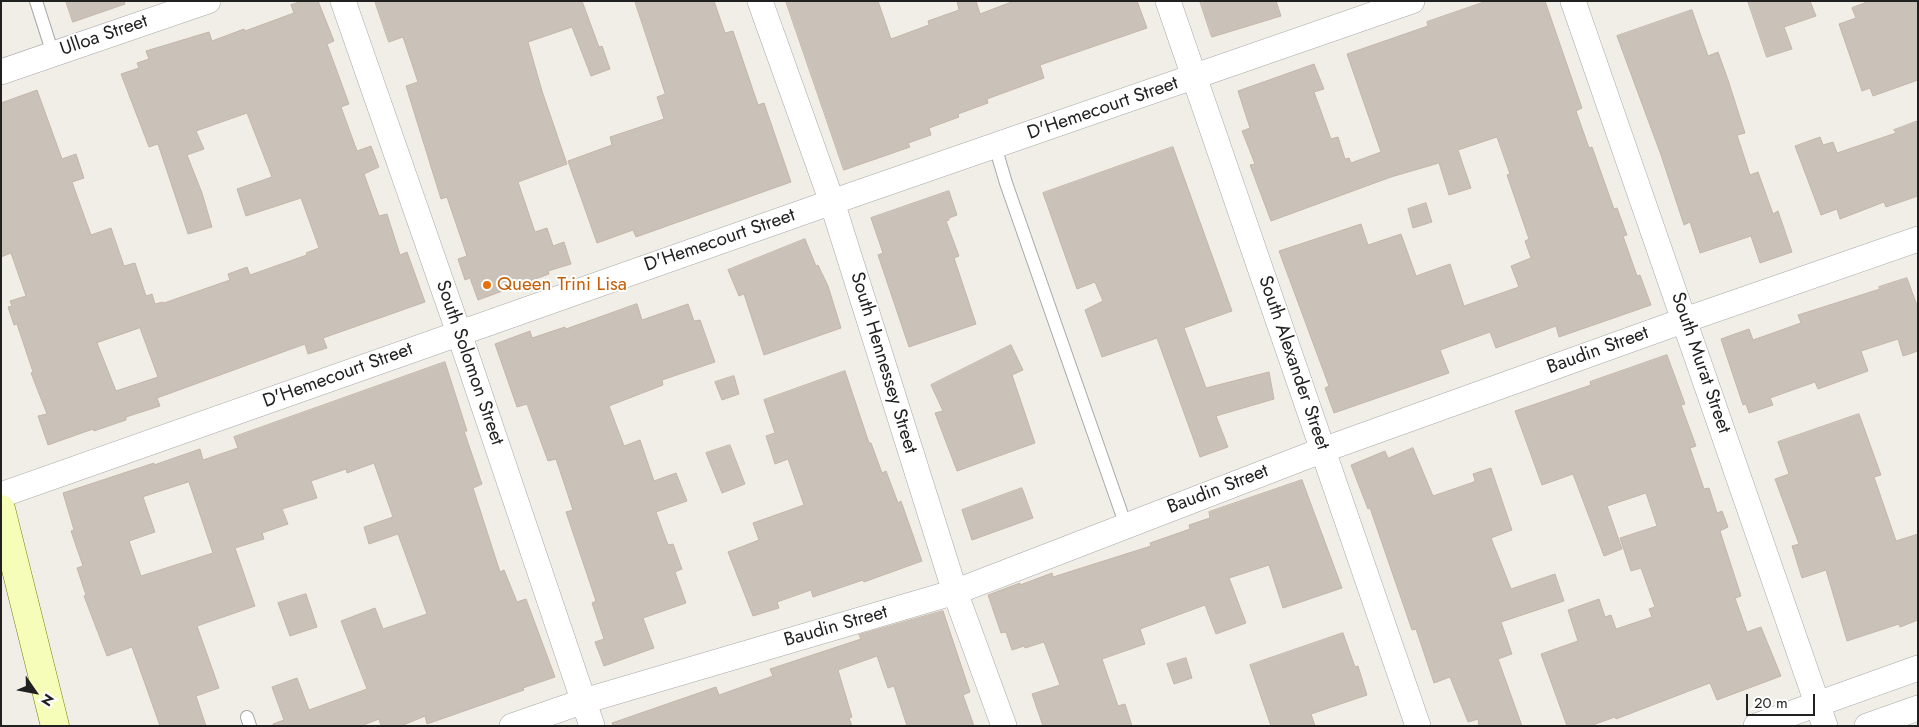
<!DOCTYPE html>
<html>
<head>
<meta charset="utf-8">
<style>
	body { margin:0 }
	#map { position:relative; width:1919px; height:727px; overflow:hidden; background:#f1eee7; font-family:Jost,sans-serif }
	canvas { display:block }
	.frame { position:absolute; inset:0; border:2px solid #212121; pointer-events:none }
	.north { position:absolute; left:10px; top:667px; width:50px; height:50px; -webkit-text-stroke:4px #fff; paint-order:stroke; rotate:123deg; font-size:14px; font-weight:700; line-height:20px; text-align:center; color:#212121 }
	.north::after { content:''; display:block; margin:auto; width:18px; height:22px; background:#212121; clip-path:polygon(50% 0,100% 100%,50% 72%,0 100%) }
	.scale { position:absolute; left:1746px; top:694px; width:69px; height:22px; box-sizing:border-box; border:2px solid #212121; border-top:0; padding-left:6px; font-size:15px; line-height:18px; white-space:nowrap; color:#212121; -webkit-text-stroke:4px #fff; paint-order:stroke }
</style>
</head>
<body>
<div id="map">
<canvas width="1919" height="727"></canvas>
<div class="frame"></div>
<div class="north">N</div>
<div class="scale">20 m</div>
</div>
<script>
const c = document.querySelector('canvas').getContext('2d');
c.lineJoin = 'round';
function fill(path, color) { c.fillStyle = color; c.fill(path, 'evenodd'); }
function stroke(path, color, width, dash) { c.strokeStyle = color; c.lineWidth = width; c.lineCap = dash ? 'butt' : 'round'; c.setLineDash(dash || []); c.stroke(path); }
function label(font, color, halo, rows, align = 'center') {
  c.font = font + ' Jost,sans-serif'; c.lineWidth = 4; c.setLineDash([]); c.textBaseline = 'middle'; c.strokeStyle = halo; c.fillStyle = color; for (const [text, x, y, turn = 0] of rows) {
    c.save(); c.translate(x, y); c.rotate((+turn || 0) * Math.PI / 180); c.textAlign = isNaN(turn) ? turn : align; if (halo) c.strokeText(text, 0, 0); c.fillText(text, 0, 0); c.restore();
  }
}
const building = new Path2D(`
	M66 1H124L125 4 73 22Z
	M303 1H318L334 41 327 44 349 104 341 107 357 151 371 146 379 167 364 174 379 216 387 214 400 255 407 252 425 302 323 338 327 348 308 354 305 344 157 398 160 406 126 417V420L94 431 93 429 48 445 38 416 47 414 31 373 33 372 17 324 14 325 8 307 12 306 10 301 26 296 11 253 1 257V103L37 90 62 159 76 154 84 178 72 182 91 235 111 228 124 266 135 263 146 296 152 294 155 304 163 302 164 303 230 280 228 274 247 267 250 275 307 255 306 253 319 248 301 198 246 216 237 189 272 177 247 113 196 131 204 149 187 155 202 193 212 227 188 234 158 144 149 147 121 74 139 68 137 63 149 59 146 51 209 32 212 41 244 29 245 31 294 13 291 5ZM140 328 158 377 116 391 97 343Z
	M375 1H582L599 47 602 46 610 69 591 76 572 27 528 42 542 91 567 164 518 182 535 232 547 228 553 246 564 242 571 264 548 271 549 274 478 300 470 278 465 280 458 259 467 256 447 197 441 199 406 86 418 82 403 37 389 42Z
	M635 1H714L725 33 733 31 758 105 764 103 791 182 636 237 633 230 597 243 568 161 612 145 610 137 664 119 657 97 665 94Z
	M786 1H878L891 39 929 25 928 21 959 10 957 1H976L980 14 1014 1H1137L1147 28 1040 65 1044 78 987 99 988 103 958 114 959 117 929 128 931 135 908 143 910 147 844 170Z
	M1200 1H1276L1281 16 1212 37Z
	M1487 1H1545L1582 108 1576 111 1589 148 1592 147 1614 209 1617 208 1627 235 1623 236 1637 276 1640 275 1651 305 1559 337 1556 326 1496 348 1490 332 1440 350 1449 373 1334 413 1325 388 1329 386 1279 251 1361 224 1368 245 1401 234 1416 276 1450 264 1464 306 1519 287 1511 266 1531 258 1525 241 1529 239 1507 175 1510 174 1497 137 1458 150 1471 188 1449 195 1439 163 1391 177 1271 221 1250 165 1255 164 1242 131 1250 128 1238 91 1314 64 1324 89 1314 92 1331 139 1338 137 1345 159 1349 158 1351 163 1381 152 1347 54 1428 26 1427 22Z
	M1748 1H1810L1816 16 1784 27 1792 49 1767 57Z
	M1870 1H1918V80L1873 96 1870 88 1862 91 1839 24 1856 18 1852 8Z
	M1692 10 1708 56 1718 52 1728 80 1745 133 1737 135 1750 175 1758 172 1773 214 1778 211 1792 252 1760 263 1751 236 1700 253 1690 222 1684 225 1661 155 1617 36Z
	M1918 121V196L1886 207 1884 202 1840 219 1837 209 1821 215 1795 146 1820 137 1823 145 1833 142 1837 153 1896 133 1894 130Z
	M1173 147 1232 311 1184 328 1206 388 1269 372 1274 399 1216 416 1228 447 1200 457 1157 338 1102 357 1085 310 1103 301 1095 282 1077 289 1043 193Z
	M949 191 957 215 949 218V220L946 221 959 256 954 258 976 324 909 347 878 255 883 253 871 218Z
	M1426 203 1432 222 1413 228 1408 209Z
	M805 239 816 266 818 265 828 286 841 328 764 355 744 294 739 296 728 270Z
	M1907 278 1918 308V351L1903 356 1898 339 1861 351 1868 371 1818 389 1815 382 1770 398 1773 405 1749 413 1746 404 1743 405 1721 339 1749 329 1753 340 1801 323 1798 315 1880 289 1879 287Z
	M637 304 642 320 688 304 694 321 700 320 715 362 662 380 663 385 609 406 624 446 640 440 654 481 676 473 687 501 656 512 668 545 673 544 682 569 675 572 686 603 643 618 654 648 604 666 595 642 604 639 592 603 596 601 566 512 573 510 556 459 548 461 527 404 517 407 495 344 530 331 532 338 565 327V329Z
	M1011 345 1023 370 1012 375 1035 443 957 471 935 413 943 411 931 385Z
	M1667 355 1685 404 1681 405 1696 446 1690 448 1704 489 1709 488 1717 513 1722 511 1728 527 1720 531 1741 596 1735 598 1747 632 1761 627 1781 676 1717 700 1710 683 1616 719 1615 717 1590 726H1567L1541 654 1578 641 1568 610 1599 599 1605 617 1611 615 1616 629 1652 617 1649 609 1655 607 1641 568 1631 571 1620 538 1657 526 1646 493 1607 506 1622 549 1604 556 1573 474 1542 485 1515 411 1591 385 1590 382Z
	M445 362 467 431H464L482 484 473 488 500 572 504 570 517 602 526 599 555 677 523 688 524 690 427 724 425 716 401 726H381L379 719 361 726H273V724L284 720 272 687 297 678 309 710 367 689 341 621 375 608 383 629 427 614 398 534 369 544 364 527 393 517 374 463 347 473 346 469 311 481 317 498 282 509 288 524 262 533 264 539 235 548 255 606 197 626 219 688 196 696 206 726H160L132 647 107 656 84 596 86 595 77 568 83 566 71 531 74 530 63 493 154 463V465L200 449 203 460 238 448 234 437ZM189 482 213 553 141 576 129 541 155 532 143 497Z
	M845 371 869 443H871L882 473 886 471 898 503 901 501 922 561 864 582 863 580 813 597 811 590 777 602 779 608 753 616 728 552 759 540 753 523 804 505 788 459 775 464 766 436 775 433 764 400Z
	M734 376 739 394 722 400 715 382Z
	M1859 414 1881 475 1874 477 1896 541 1918 534V620L1900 627 1899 624 1847 641 1826 570 1802 578 1792 546 1799 544 1775 479 1789 474 1778 442Z
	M730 445 745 484 722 493 706 453Z
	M1413 448 1433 496 1474 482 1475 480 1473 474 1491 468 1512 530 1491 538 1511 589 1555 574 1564 601 1501 622 1512 654 1498 659 1522 726H1479L1478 719 1468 722 1450 677 1434 683 1416 629 1412 630 1370 508 1368 509 1351 465 1385 451 1388 458Z
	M1302 480 1342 588 1283 608 1269 565 1229 578 1246 623 1216 634 1205 605 1140 629 1145 644 1102 659 1118 706 1125 704 1132 726H1043L1032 694 1060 685 1044 642 1025 648 1024 646 1012 650 1006 632 1001 633 988 595 1020 583V585L1052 573 1053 577 1151 546 1150 543 1190 529 1189 525 1210 518 1209 512Z
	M1022 488 1033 518 972 540 962 510Z
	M306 594 317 627 290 636 278 603Z
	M943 611 970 692 963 695 974 726H907L894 686 888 688 877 656 838 670 852 717 849 718 852 726H613L612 723 716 687 719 695 773 676 770 669 861 639 859 635Z
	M1343 633 1355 667 1358 666 1367 695 1311 714 1315 726H1271L1250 665Z
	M1186 658 1192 678 1174 684 1167 664Z`);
fill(building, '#cac1b9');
stroke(building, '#c4b6a8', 1);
const lane = new Path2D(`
	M36 1 53 54
	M995 146 1006 183 1126 526
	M247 717 250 726`);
const street = new Path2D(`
	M343 1 459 333 592 726
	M760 1 832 202 955 592 1004 726
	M1168 1 1418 726
	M1573 1 1825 726
	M1 72 208 1
	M1 495 832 202 1412 1
	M512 726 584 701 955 592 1323 450 1685 320 1918 239
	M1756 726 1918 668
	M1867 726 1918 708`);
const secondary = new Path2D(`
	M1 509 55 726`);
stroke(lane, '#a8a8a8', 14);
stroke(street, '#a8a8a8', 26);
stroke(secondary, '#6c7f00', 29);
stroke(lane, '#fff', 12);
stroke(street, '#fff', 25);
stroke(secondary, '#f6fdb9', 28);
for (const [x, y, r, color] of [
	[487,285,5,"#e8710a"]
]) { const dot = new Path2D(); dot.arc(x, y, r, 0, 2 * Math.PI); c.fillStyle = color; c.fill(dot); stroke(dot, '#fff', 2); }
label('19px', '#212121', '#fff', [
	["Ulloa Street",104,36,-19],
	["D'Hemecourt Street",1103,109,-19],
	["D'Hemecourt Street",720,241,-19],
	["Baudin Street",1598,351,-20],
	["South Solomon Street",469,363,71],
	["South Hennessey Street",883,363,73],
	["South Alexander Street",1293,363,71],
	["South Murat Street",1700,363,71],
	["D'Hemecourt Street",338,376,-20],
	["Baudin Street",1218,490,-21],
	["Baudin Street",836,627,-16]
]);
label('19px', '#c56008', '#fff', [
	["Queen Trini Lisa",497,285]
], 'left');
</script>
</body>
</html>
